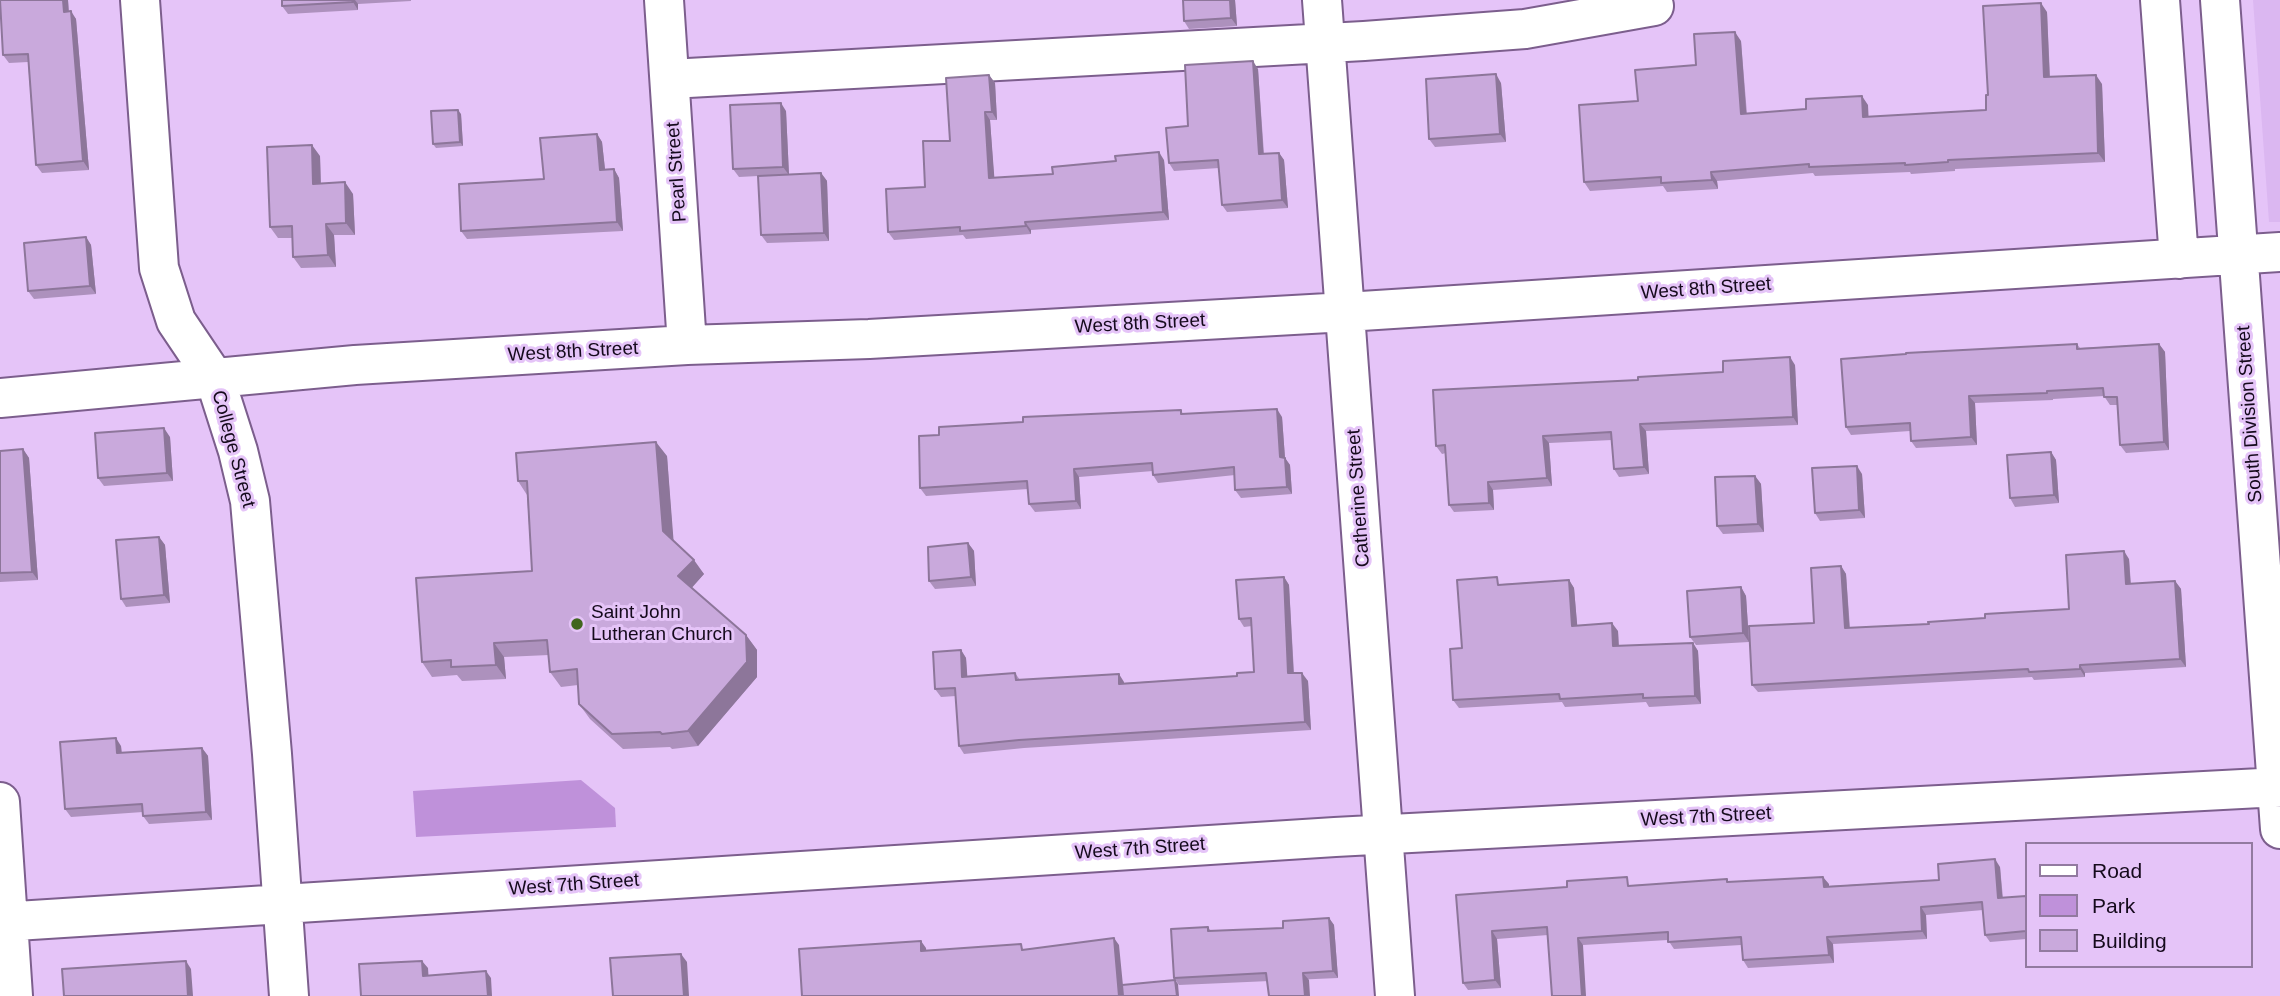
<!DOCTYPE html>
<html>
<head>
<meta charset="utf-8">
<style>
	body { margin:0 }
	#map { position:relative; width:2280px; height:996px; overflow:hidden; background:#e5c4f8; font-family:Helvetica,sans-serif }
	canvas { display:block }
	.legend { position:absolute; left:2025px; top:842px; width:228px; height:126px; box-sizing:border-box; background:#e5c4f8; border:2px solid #927aa0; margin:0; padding:9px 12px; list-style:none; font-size:21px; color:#150a1c }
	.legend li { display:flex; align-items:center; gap:14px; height:35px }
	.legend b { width:35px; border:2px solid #927aa0 }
</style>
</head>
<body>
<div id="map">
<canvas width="2280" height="996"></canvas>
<ul class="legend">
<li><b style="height:9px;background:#fff"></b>Road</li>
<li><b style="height:19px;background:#bf91da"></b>Park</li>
<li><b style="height:19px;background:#c9a9dc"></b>Building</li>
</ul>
</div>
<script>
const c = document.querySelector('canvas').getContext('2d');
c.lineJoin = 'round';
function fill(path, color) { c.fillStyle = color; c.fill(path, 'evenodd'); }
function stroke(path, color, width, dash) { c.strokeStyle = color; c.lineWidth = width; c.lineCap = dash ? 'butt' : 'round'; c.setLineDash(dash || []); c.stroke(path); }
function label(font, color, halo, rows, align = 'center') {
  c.font = font + ' Helvetica,sans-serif'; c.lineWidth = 6; c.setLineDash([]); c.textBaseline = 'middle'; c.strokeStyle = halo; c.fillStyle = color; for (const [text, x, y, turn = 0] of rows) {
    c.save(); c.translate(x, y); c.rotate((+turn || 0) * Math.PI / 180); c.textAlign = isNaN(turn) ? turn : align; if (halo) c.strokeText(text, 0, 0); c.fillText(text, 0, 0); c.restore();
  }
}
fill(new Path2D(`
	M2253 0H2280V222H2269Z`), '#dbb7f1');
fill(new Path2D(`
	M581 780 615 808 616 827 416 837 413 791Z`), '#bf91da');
const minor = new Path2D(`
	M140 0 159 268 176 321 215 379 238 451 250 501 272 754 289 996
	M664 0 687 345
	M1322 0 1395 996
	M2160 0 2179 259
	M2220 0 2280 829
	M670 79 1364 41 1525 29 1654 6
	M0 398 355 365 687 345 869 339 1346 312 2280 252
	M0 802 13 996
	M0 922 1335 837 2280 787`);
stroke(minor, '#7c5e8d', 42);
stroke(minor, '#fff', 38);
fill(new Path2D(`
	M0 0H68L69 11 76 19 89 170 42 173 36 165 28 62 9 63 3 55Z
	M282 0H411V1L358 4V10L288 14 282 6Z
	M1183 0H1235L1237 26 1189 29 1184 21Z
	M2047 12 2050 76 2102 84 2105 162 1955 169V171L1911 174 1910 172 1815 176 1813 173 1717 181 1718 189 1667 192 1663 186 1590 191 1584 182 1638 101 1696 65 1741 41 1747 114 1868 105V117L1986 110 1988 95Z
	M1258 69 1264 154 1279 153 1284 160 1288 208 1227 212 1222 205 1219 168 1174 171 1169 163 1188 126Z
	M989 75 995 83 997 120H990L994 178 1053 174 1164 160 1169 220 1031 230V234L966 239 963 235 894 240 888 232 925 187 950 141Z
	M1501 83 1506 142 1435 147 1429 139Z
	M786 111 789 175 821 173 827 181 829 241 767 243 761 235 758 176 739 177 733 169Z
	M461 114 463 146 436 148 433 144Z
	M597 134 602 142 605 170 614 169 619 178 623 231 467 239 461 231 544 179Z
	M320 156 321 183 353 194 355 235H334L336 267 301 268 293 257 292 238H278L270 227Z
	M86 237 91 245 96 294 34 299 28 291Z
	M2077 344 2080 348 2159 344 2165 352 2169 450 2126 453 2120 445 2118 405H2110L2104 396 2053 399V400L1975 403 1977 445 1916 448 1911 441 1910 431 1851 435 1846 427Z
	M1795 365 1798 425 1646 431 1649 474 1619 477 1614 469 1612 440 1549 443 1552 486 1493 490 1494 510 1454 512 1449 505 1446 453 1442 454 1436 446 1638 380 1723 372Z
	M1181 410 1183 414 1282 417 1285 458 1290 465 1292 494 1241 498 1235 490V475L1158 483 1153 475V471L1079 477 1081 509 1035 512 1029 504 1028 489 926 496 920 488 939 435 1023 422Z
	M170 437 173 481 104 486 98 478Z
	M23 449 29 458 38 580 0 582V451Z
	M2051 452 2056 460 2059 503 2015 507 2010 498Z
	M667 456 673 541 704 574 691 588 746 635 757 650V677L698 746 672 749 670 747 623 749 590 719 579 704 578 685 561 687 550 672 549 655 504 657 506 679 462 681 457 675 432 677 422 662 532 571 527 495 518 481Z
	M1862 474 1865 518 1820 521 1815 513Z
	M1755 476 1761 484 1764 532 1723 534 1717 526Z
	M159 537 165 545 170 603 126 607 121 599Z
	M968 543 974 551 976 586 935 589 929 581Z
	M2129 559 2131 584 2175 581 2181 589 2186 667 2085 673V677L2034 680 2032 677 1758 692 1752 685 1814 623 1841 566 1846 574 1850 628 1929 624 2069 609Z
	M1284 577 1289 585 1294 673 1308 681 1311 730 1024 748 964 754 959 746 956 696 941 697 935 689 961 650 966 658 967 676 1015 673 1020 680 1124 682V683L1237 676 1254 672 1252 626 1244 627 1239 619Z
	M1569 580 1574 588 1577 625 1618 631 1619 646 1693 643 1698 651 1701 704 1649 707 1646 702 1565 707 1562 702 1459 708 1453 700 1462 648 1502 584Z
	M1741 587 1746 596 1749 642 1696 645 1690 637Z
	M121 746 122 753 202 748 208 756 212 820 149 824 143 816V812L71 817 65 809Z
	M2000 867 2003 898 2026 896V939L1990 942 1985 935 1983 910 1926 915 1927 939 1833 944 1834 963 1748 968 1743 960 1741 945 1674 949 1668 940 1583 945 1548 935 1497 939 1501 988 1468 990 1463 983 1456 895 1567 887 1729 882 1829 884V886L1939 880Z
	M1329 918 1334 925 1338 978 1179 985 1174 978 1208 927 1211 931 1283 928Z`), '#ad91bd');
fill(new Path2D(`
	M63 0H68L69 20 64 12Z
	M352 0H355L358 4V10L353 2Z
	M1230 0H1235L1237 26 1231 18Z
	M2041 3 2047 12 2050 86 2044 77Z
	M71 11 76 19 89 170 83 161Z
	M1735 32 1741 41 1747 123 1741 114Z
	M1253 61 1258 69 1264 162 1259 154Z
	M1496 74 1501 83 1506 142 1500 134Z
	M989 75 995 83 997 120 992 112Z
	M2096 75 2102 84 2105 162 2098 153Z
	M1862 96 1868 105 1869 126 1863 117Z
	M781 103 786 111 789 175 783 167Z
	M458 110 461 114 463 146 460 142Z
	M985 112 990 120 995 186 989 178Z
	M597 134 602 142 606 178 600 170Z
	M312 145 320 156 321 195 313 184Z
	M1159 152 1164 160 1169 220 1163 212Z
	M1279 153 1284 160 1288 208 1282 200Z
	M614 169 619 178 623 231 617 222Z
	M1711 172 1717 181 1718 189 1712 180Z
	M821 173 827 181 829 241 824 233Z
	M345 182 353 194 355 235 346 223Z
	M1025 222 1031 230V234L1026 226Z
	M326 224 334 235 336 267 328 255Z
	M86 237 91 245 96 294 90 286Z
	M2159 344 2165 352 2169 450 2164 442Z
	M1790 357 1795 365 1798 425 1793 417Z
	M1969 396 1975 403 1977 445 1971 437Z
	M1277 409 1282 417 1285 458 1290 465 1292 494 1287 487 1280 457Z
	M1640 424 1646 431 1649 474 1644 467Z
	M164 428 170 437 173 481 167 473Z
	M1543 436 1549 443 1552 486 1547 478Z
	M656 442 667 456 674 546 663 531Z
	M23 449 29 458 38 580 32 572Z
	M2051 452 2056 460 2059 503 2054 495Z
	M1857 466 1862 474 1865 518 1859 510Z
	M1074 469 1079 477 1081 509 1076 501Z
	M1755 476 1761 484 1764 532 1758 524Z
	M1488 482 1493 490 1494 510 1489 503Z
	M159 537 165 545 170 603 164 595Z
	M968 543 974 551 976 586 971 577Z
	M2124 551 2129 559 2131 592 2126 584Z
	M694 560 704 574 689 591 678 576Z
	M1841 566 1846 574 1850 636 1845 628Z
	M1284 577 1289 585 1294 681 1288 673Z
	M1569 580 1574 588 1578 634 1572 626Z
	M2175 581 2181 589 2186 667 2180 659Z
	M1741 587 1746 596 1749 642 1743 633Z
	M1612 623 1618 631 1619 654 1613 646Z
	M746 635 757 650V677L698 746 688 731Z
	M494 643 504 657 506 679 496 665Z
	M1693 643 1698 651 1701 704 1695 696Z
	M961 650 966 658 968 685 962 677Z
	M2080 665 2085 673V677L2080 669Z
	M1302 673 1308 681 1311 730 1305 722Z
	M1119 674 1124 682 1125 692 1119 684Z
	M116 738 121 746 122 761 117 753Z
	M202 748 208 756 212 820 206 812Z
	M1995 859 2000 867 2003 906 1998 898Z
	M1823 877 1829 884V894L1824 887Z
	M1921 907 1926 915 1927 939 1922 931Z
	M1329 918 1334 925 1338 978 1333 971Z
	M1492 931 1497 939 1501 988 1495 980Z
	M1827 937 1833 944 1834 963 1829 955Z
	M1114 938 1119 945 1124 996H1119Z
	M1578 938 1583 945 1586 996H1582Z
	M921 941 926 948 927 959 921 951Z
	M681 954 687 962 689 996H684Z
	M186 961 191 969 193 996H188Z
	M422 961 428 968 429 984 423 976Z
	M486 971 491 978 492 996H488Z
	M1303 973 1309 980 1310 996H1305Z
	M1175 980 1178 984 1179 996H1177Z`), '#8d769a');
const building = new Path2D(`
	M0 0H63L64 12 71 11 83 161 36 165 28 54 3 55Z
	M282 0H352L353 2 282 6Z
	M1183 0H1230L1231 18 1184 21Z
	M2041 3 2044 77 2096 75 2098 153 1948 160V162L1905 165V163L1809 167V164L1711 172 1712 180 1661 183V177L1584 182 1579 105 1638 101 1635 70 1696 65 1694 34 1735 32 1741 114 1806 109V99L1862 96 1863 117 1986 110V95H1988L1983 6Z
	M1253 61 1259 154 1279 153 1282 200 1222 205 1218 160 1169 163 1166 128 1188 126 1185 65Z
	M1496 74 1500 134 1429 139 1426 79Z
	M989 75 992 112H985L989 178 1053 174 1052 167 1116 161 1115 156 1159 152 1163 212 1025 222 1026 226 960 231V227L888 232 886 189 925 187 923 141H950L946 78Z
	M781 103 783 167 733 169 730 105Z
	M458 110 460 142 433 144 431 111Z
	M597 134 600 170 614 169 617 222 461 231 459 184 544 179 540 138Z
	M312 145 313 184 345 182 346 223 326 224 328 255 293 257 292 226 270 227 267 147Z
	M821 173 824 233 761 235 758 176Z
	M86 237 90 286 28 291 24 243Z
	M2077 344V349L2159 344 2164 442 2120 445 2117 397H2104L2103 388 2047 391V393L1969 396 1971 437 1911 441 1910 423 1846 427 1841 359 1906 354V353Z
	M1790 357 1793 417 1640 424 1644 467 1614 469 1611 432 1543 436 1547 478 1488 482 1489 503 1449 505 1445 445 1436 446 1433 390 1638 380V377L1723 372V361Z
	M1277 409 1280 457 1285 458 1287 487 1235 490 1234 467 1153 475 1152 463 1074 469 1076 501 1029 504 1027 481 920 488 919 436 939 435V427L1023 422V417L1181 410V414Z
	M164 428 167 473 98 478 95 433Z
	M656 442 663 531 694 560 678 576 746 635 747 662 688 731 662 734 660 732 612 734 579 704 577 669 550 672 547 640 494 643 496 665 451 667V660L422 662 416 578 532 571 527 481H518L516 453Z
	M23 449 32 572 0 573V451Z
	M2051 452 2054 495 2010 498 2007 455Z
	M1857 466 1859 510 1815 513 1812 468Z
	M1755 476 1758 524 1717 526 1715 477Z
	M159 537 164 595 121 599 116 540Z
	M968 543 971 577 929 581 928 547Z
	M2124 551 2126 584 2175 581 2180 659 2080 665V669L2029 672 2028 669 1752 685 1749 626 1814 623 1811 568 1841 566 1845 628 1929 624 1928 622 1985 618V614L2069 609 2066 555Z
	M1284 577 1288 673H1302L1305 722 1019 740 959 746 955 688 935 689 933 652 961 650 962 677 1015 673 1016 680 1119 674V684L1237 676V673L1254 672 1251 618 1239 619 1236 580Z
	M1497 577 1498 585 1569 580 1572 626 1612 623 1613 646 1693 643 1695 696 1643 698V694L1560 699 1559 694 1453 700 1450 649 1462 648 1457 580Z
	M1741 587 1743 633 1690 637 1687 591Z
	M116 738 117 753 202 748 206 812 143 816 142 804 65 809 60 742Z
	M1995 859 1998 898 2026 896V931L1985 935 1982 902 1921 907 1922 931 1827 937 1829 955 1743 960 1741 937 1668 942V932L1578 938 1582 996H1552L1547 927 1492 931 1495 980 1463 983 1456 895 1567 887V881L1627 877 1628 886 1727 879V882L1823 877 1824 887 1939 880 1938 864Z
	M1329 918 1333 971 1303 973 1305 996H1269L1266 973 1174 978 1171 929 1208 927V931L1283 928V921Z
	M1114 938 1119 996H802L799 949 921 941V951L1021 944 1022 950Z
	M681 954 684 996H613L610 958Z
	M186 961 188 996H64L62 969Z
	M422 961 423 976 486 971 488 996H361L359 964Z
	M1175 980 1177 996H1123L1122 985Z`);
fill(building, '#c9a9dc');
stroke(building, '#8d769a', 2);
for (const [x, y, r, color] of [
	[577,624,7,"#41661f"]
]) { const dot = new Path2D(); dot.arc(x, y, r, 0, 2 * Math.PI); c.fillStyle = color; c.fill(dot); stroke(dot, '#e5c4f8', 2.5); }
label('19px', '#150a1c', '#e5c4f8', [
	["Pearl Street",677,172,-94],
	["West 8th Street",1706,289,-4],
	["West 8th Street",1140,324,-3],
	["West 8th Street",573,352,-3],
	["South Division Street",2250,414,-94],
	["College Street",233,449,75],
	["Catherine Street",1359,498,-94],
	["West 7th Street",1706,817,-3],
	["West 7th Street",1140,849,-4],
	["West 7th Street",574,885,-4]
]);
label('19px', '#150a1c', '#e5c4f8', [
	["Saint John",591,613],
	["Lutheran Church",591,635]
], 'left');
</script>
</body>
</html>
